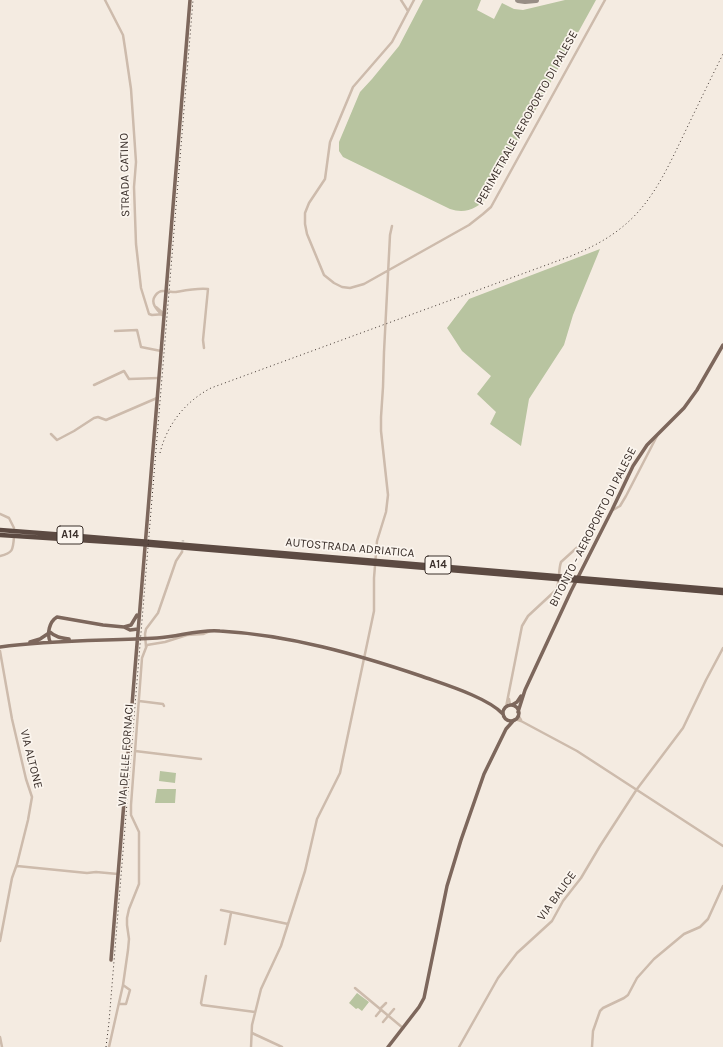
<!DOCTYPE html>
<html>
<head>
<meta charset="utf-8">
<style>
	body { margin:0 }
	canvas { display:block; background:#f4ebe1 }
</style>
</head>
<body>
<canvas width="723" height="1047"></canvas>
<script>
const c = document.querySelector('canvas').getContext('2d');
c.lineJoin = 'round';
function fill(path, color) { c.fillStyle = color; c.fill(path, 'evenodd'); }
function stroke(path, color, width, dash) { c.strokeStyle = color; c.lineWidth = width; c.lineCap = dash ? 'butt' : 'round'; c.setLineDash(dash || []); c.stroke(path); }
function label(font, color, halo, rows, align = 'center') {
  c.font = font + ' Karla,sans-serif'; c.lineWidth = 3.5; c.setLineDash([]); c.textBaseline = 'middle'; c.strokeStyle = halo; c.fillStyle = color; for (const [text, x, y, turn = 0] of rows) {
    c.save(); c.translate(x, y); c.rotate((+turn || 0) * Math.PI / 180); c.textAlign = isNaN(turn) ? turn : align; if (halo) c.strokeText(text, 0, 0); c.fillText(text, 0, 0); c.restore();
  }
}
fill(new Path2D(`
	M423 0H481L477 10 494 19 502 3 514 9 523 10 565 0H596L488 196C478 209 465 214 450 209L343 157 339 151V142L360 92 372 79 399 46Z
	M600 249 573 315 564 345 529 399 521 446 490 424 496 412 477 394 491 376 462 351 447 328 469 299Z
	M160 771 176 773 175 783 159 781Z
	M157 789H176L175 803H155Z
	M357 993 369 1002 362 1011 358 1008 356 1009 349 1003Z`), '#b8c4a0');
stroke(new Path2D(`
	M518 0 525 1 536 0`), '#988e86', 6);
stroke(new Path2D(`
	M182 552 183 540`), '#cfc6bd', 2.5, [2.5, 1]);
stroke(new Path2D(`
	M105 0 123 35 125 48 131 89 136 162 134 187 136 244 141 288 149 314 152 315 165 314
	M401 0 408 11
	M414 0 392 42 353 87 330 142 325 179 309 203 305 213V224L307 234 324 275 334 283 342 287 350 288 364 284 469 225 483 214 491 207 605 0
	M156 307 164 314
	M162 315C157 310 150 303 155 296 157 293 160 291 163 291 167 291 171 292 176 292 187 290 196 288 208 289L203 340 204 348
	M115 331 137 330 141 347 161 351
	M94 385 124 371 129 379 159 378
	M51 434 57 440 74 431 94 418 98 417 106 420 157 398
	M613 510 620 506 626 496 657 436
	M0 514 9 518 14 528
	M0 556C13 553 13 550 14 537
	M146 647 145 634 146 629 158 613 176 561 182 552
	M0 651 12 719 26 779 32 797 28 820 17 864 12 878 0 941
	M509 699 510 705
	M139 701 163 704 164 706
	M506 707 522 626 528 616 556 590C560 582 558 571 561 562L593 533
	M518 715 521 720
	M515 719 521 721 577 751 723 846
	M135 751 201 759
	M17 866 87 873 96 872 118 874
	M221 910 288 924
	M225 944 231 913
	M206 976 201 1003 202 1005 255 1012
	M355 988 403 1028
	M119 1004H126L130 990 123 985
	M380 1009 386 1003
	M376 1016 381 1010
	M383 1022 394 1009
	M252 1033 282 1047
	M0 1037 2 1047
	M109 1047 123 985 128 950 129 939 127 925V918L129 909 139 884V832L131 815V805L142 658 147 645 165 642 187 635 203 634 210 631
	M251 1047 252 1025 261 989 281 946 288 924 305 871 317 819 340 773 342 763 374 611V578L377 541 386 512 388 495 381 431V417L383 387 384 352 390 235 392 226
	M459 1047 498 978 517 953 552 921 563 901 581 878 600 846 637 789 683 728 706 680 723 648
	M592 1047 593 1031 600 1011 603 1008 624 998 628 995 637 978 654 959 684 934 700 927 708 919 723 886`), '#cdbbac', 2.5);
stroke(new Path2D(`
	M124 627 131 625 137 615
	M50 632C55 637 61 638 69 639
	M30 642 40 639 49 633
	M50 642C47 633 49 622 57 617L103 625 124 627 130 630 138 629
	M0 647C52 640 105 641 157 638 179 637 198 629 220 631 289 635 356 654 421 676 443 684 487 697 503 714
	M512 705 517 702 521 696
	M503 713a8 8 0 1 1 16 0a8 8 0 1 1-16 0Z
	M518 712 525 690 571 591 612 510 633 466 647 445 684 408 697 390 723 345
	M111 960 190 0
	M388 1047 419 1007 424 998 447 886 461 840 484 774 506 729 514 720`), '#7d675c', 3.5);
stroke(new Path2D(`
	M0 530 79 536 723 590
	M0 535 140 544 723 593`), '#5c4a42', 4.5);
stroke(new Path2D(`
	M160 453C167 424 186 401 211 388L571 256C638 229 655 195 684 134 697 107 710 80 723 54
	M106 1047 109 1022 193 0`), '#3b302b', 1, [1, 3]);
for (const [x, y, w] of [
	[70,535,26],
	[438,565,26]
]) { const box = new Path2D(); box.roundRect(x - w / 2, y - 9, w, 18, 3); c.fillStyle = '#fbf5ee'; c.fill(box); stroke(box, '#3b302b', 1); }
label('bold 11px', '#3b302b', null, [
	["A14",70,535],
	["A14",438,565]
]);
label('12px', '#3b302b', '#fbf5ee', [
	["PERIMETRALE AEROPORTO DI PALESE",527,118,-61],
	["STRADA CATINO",125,175,-91],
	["BITONTO - AEROPORTO DI PALESE",593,527,-63],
	["AUTOSTRADA ADRIATICA",350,548,5],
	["VIA DELLE FORNACI",126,755,-86],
	["VIA ALTONE",31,759,76],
	["VIA BALICE",557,896,-54]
]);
</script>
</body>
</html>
